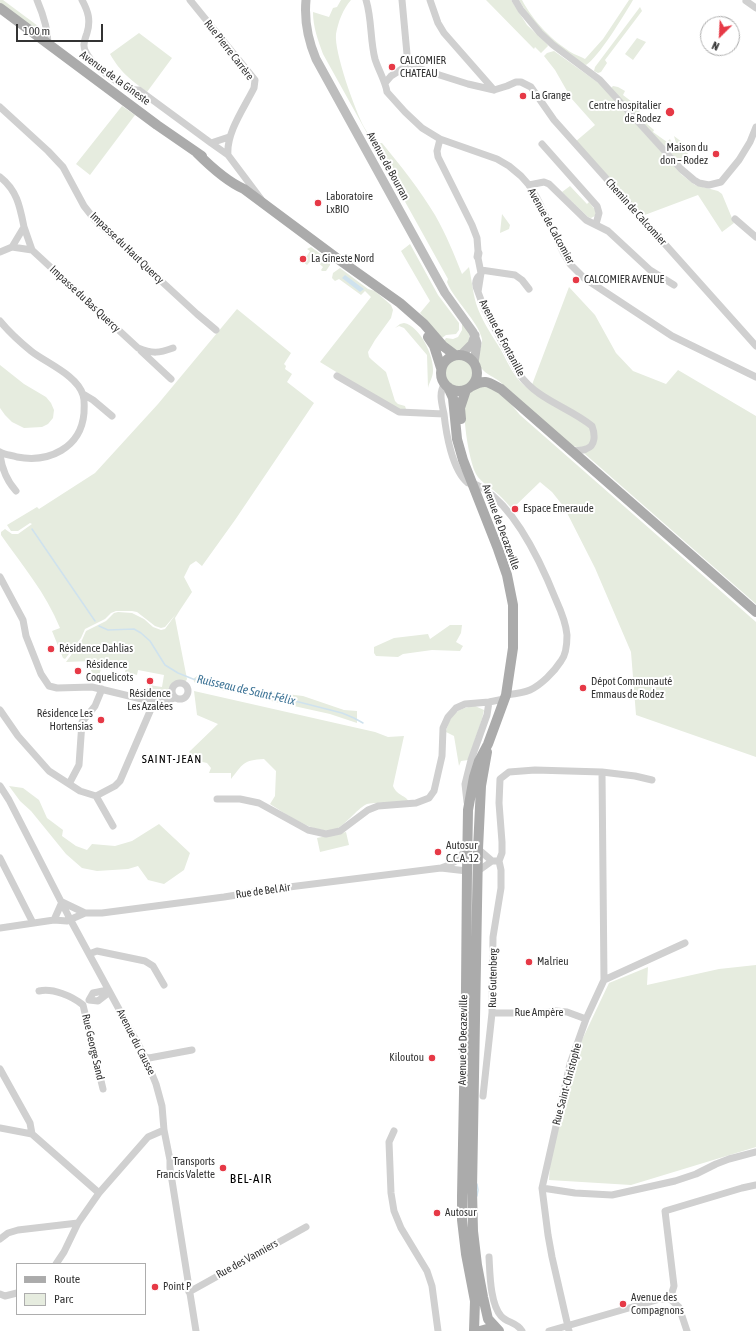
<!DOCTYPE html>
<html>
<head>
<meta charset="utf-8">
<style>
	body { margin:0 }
	#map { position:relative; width:756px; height:1331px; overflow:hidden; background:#fff; font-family:"Asap Condensed",sans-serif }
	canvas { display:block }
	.legend { position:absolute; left:16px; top:1263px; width:130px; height:52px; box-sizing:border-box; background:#fff; border:1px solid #adadad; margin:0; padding:5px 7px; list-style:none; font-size:12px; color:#333 }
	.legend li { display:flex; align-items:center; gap:8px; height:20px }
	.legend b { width:20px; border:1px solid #adadad }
	.north { position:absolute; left:700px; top:16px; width:40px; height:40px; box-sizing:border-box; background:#fff; border:1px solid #adadad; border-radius:50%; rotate:204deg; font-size:11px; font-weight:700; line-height:16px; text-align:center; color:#333 }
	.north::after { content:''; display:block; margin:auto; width:14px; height:18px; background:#e63946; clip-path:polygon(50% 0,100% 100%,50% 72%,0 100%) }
	.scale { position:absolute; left:16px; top:24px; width:87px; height:18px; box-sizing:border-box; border:2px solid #333; border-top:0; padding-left:5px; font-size:12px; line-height:14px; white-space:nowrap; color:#333; -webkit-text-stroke:3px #fff; paint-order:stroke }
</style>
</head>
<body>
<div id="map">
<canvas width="756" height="1331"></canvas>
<ul class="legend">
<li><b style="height:5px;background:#ababab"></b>Route</li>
<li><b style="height:11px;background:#e6ecdf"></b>Parc</li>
</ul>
<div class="north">N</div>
<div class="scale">100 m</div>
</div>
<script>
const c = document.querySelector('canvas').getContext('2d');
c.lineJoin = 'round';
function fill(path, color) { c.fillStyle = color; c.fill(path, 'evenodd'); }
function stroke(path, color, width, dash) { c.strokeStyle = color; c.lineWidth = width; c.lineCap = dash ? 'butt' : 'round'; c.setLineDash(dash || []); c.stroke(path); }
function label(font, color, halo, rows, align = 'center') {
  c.font = font + ' "Asap Condensed",sans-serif'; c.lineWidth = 4; c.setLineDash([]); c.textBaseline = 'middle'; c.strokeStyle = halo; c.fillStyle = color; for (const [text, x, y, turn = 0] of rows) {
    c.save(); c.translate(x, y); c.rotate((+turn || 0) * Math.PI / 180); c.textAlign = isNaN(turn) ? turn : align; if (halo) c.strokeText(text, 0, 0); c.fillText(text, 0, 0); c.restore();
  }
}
fill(new Path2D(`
	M0 0H3L38 26 40 33 0 4Z
	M341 0H351C343 9 338 22 336 34 334 52 355 110 364 127 367 133 372 138 375 143H382C401 166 420 190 435 215 446 234 454 254 462 274L469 267C472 281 473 296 478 309 484 324 493 337 501 350 509 365 515 380 530 390L569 287 595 315 616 353 633 371 666 384 678 370 756 416V604L577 447 573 446C548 425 524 403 499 381 494 377 486 374 482 369 473 359 483 348 482 339 478 321 454 300 447 282L448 279 323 54C318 40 313 27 313 12L329 17 333 8 337 7Z
	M486 0H511L527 25 547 44 548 46 541 53 535 47 534 49Z
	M519 0H522C533 21 553 42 574 54 578 56 582 57 585 59L603 39 629 0H633C625 14 598 58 586 65L583 64C556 45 536 29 519 0Z
	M640 7 642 11 605 60 607 63 601 72 598 73 594 71 595 67Z
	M139 33 172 58 147 92C130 79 121 73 110 54Z
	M637 38 646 42 633 60 625 54Z
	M554 51 600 84 682 175 695 185 718 191 722 194 734 223 722 232 698 195 642 216 575 142 595 125 571 98 555 70 544 56 547 53Z
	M613 86 618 87 625 91 623 95 636 105 639 101 642 105V107L639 112 634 114 611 88Z
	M122 106 135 115 90 175 76 164Z
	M642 120 648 123 647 124 654 130 653 132 667 142 670 139 672 144 670 148 667 149 642 122Z
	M674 136 691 149 683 160 679 163 671 153 676 143Z
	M570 186 587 204 589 202 596 211 595 216 591 218 588 217 562 192Z
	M502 214 510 225 509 229 500 233Z
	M410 244 438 295 459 323V330L456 334 446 335 442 338 420 313 430 301 401 251Z
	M311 247 330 261V265L326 271H322L321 270 323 267 313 258 307 265 303 262 310 251 307 249Z
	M340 268 368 289 375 291 391 305 393 310 391 318 375 340 368 352 369 357 372 360 386 372 395 401 398 404 405 406 406 409 400 411 320 362 371 297 365 291 361 295 339 279 335 281 332 278 333 273Z
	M237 309 291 353 284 364 286 366 285 369 292 374 287 382 314 403 235 520 202 566 196 561 190 565 184 577 192 592 180 610 175 618 187 679 185 683 176 682 170 688 167 697 165 692 157 693 146 691 147 688H149V685L162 687 164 675 138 670 137 675 125 672 126 668 102 664 99 677 91 674V661L66 662 82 640 86 631 106 621 114 613 118 612 132 613 144 619 153 627 161 630 165 629 176 614 165 627 161 628 155 626 137 612 132 611H116L111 613 105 619 85 629 81 638 65 659 63 658 52 631 60 628C46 593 22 565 1 535V532L5 529 12 534H18L32 524 30 523 18 531H11L7 525 37 507 39 509 95 473 158 404Z
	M462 322 469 332 470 341 460 351 456 350 443 342 446 338 453 339 458 337 462 330Z
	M404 323C420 326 434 356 433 371 433 377 429 383 428 388L427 355 404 328 399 326 395 328 400 324Z
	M443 373a15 15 0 1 1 30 0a15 15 0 1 1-30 0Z
	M0 365 24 384 46 397 51 403 54 410 53 418 48 424 42 427 24 428 12 422 5 415 0 408Z
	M480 386H491L510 403 520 415 756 622V757L636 715 631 652 595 568 564 507 552 492 540 482 512 509C508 504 504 500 499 495 492 488 481 483 476 474 469 461 460 408 467 395 470 390 475 388 480 386Z
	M450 625H462L461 633 456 642 463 646 460 651 432 650 403 654 398 657 376 656 374 653V647L394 638 428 634 430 639Z
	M197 676 254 690 303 696 344 710 357 711V723L330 714 208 687 195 683 193 679Z
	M194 691 375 732 388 737 404 736 393 786C398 797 405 794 410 803 403 803 372 802 367 804 359 807 347 823 338 828 319 838 286 814 270 804L275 796 276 771 264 759C243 760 243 764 231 779V773H209L211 768 207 763 198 761 189 752 218 724 197 715Z
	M475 706 484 710 482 719 468 760 461 761 459 766 454 736 446 732C450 715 457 708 475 706Z
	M9 786 23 788 39 800 47 818 63 830 62 836 76 846 87 850 92 844 115 846 132 841 159 824 190 853 184 870 164 884 148 880 138 866 128 869 97 871 82 868 66 854 31 811 20 801Z
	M346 832 349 845 320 852 317 838Z
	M756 965V1147L631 1185 549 1180 550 1164 568 1088 581 1042 609 983 648 967 647 985 719 969Z`), '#e6ecdf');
fill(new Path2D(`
	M345 275 364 289 360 292 342 278Z`), '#cfe2ee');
stroke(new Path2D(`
	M32 529 95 621
	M99 626 108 630 134 629 141 633 150 641 165 665 178 673 193 679 244 688 342 713 354 718 363 723
	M477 1196 478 1190 477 1184`), '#cfe2ee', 1.5);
stroke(new Path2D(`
	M37 0C43 14 48 28 48 44
	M82 0C88 11 91 20 87 33 86 36 84 41 84 45 83 60 125 92 139 90L211 143 229 137
	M190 0 255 80 254 88C244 108 226 133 228 155L261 199
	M366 0C372 19 370 40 375 59 378 69 386 83 387 92L405 112 422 128 440 139 497 159 509 166 521 176 529 185 537 198 564 254 570 264 584 278 672 336 756 377
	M402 0 408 65
	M430 0 438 23 444 33 494 90
	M515 0 521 10 540 33 553 45 600 80 681 169 694 180 699 183 709 185 721 182 739 160 750 142 756 127
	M746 1 756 8
	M385 83 391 76 408 65 468 84 494 90 507 86 516 82H521L531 87 554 120 756 346
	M0 107 48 151 63 167 84 206 95 220 197 314 216 330
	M440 139 437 151 438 157 472 225 477 238 478 251
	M211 143 228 155
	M542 144 597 206 599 213 596 224
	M0 177C17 190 20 207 24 227L12 247 0 252
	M529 185 544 182 549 184 586 220 608 231 650 270 674 285
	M735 219 756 237
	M24 227 32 250
	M12 247 32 250 138 348C153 354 159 353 173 348
	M478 258 479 253 478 251 477 257 478 258 481 273 478 292C475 286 474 280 480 275
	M481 270 515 275 522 280 529 289
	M478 292 484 308 519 374C539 401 567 406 592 426 595 434 596 446 586 449 582 451 577 450 572 451
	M0 321C9 332 20 342 31 351 46 363 77 375 83 395 85 401 84 407 84 413 81 448 49 463 17 457 11 455 5 455 0 452
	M141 351 171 379
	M337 376 399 412 444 414
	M445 384C438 392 442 404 444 414 446 433 452 470 468 483 474 482 479 486 484 489 517 511 542 565 556 600 561 611 566 623 567 635 567 643 566 655 561 661 554 672 541 685 530 690 523 693 514 694 506 695
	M83 394 93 400 112 416
	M0 455C2 469 6 480 16 491
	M0 577 23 620 26 636 41 674 49 686 57 688 92 687 154 702 165 701 175 698
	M172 691a8 8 0 1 1 16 0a8 8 0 1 1-16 0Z
	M0 710 18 736 49 771 80 791 96 796 115 786 120 781 154 702
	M602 772 635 776 652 780
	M69 784 79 765 82 722 95 706 102 689
	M0 786 9 800 70 919 145 1057 156 1084 162 1106 164 1130 170 1160V1168L196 1331
	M96 796 113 826
	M217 799H240L259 803 308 830 326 834 340 831 368 810 378 806 416 803 429 798 434 791 442 756 443 728 448 717 456 708 465 704 489 702 504 699
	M467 802 465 784 471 760 487 715 489 702
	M0 858 33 923
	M492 861H499L502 853V842L499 803 500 779 509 772 535 770 602 772 604 980 586 1019 570 1064 542 1188 548 1235 552 1257 569 1331
	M441 868C454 863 459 861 466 848
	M478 871 492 861 478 849
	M85 913H102L224 897 281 888 441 868 467 871
	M0 928 54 920 67 921 85 913 62 902 54 920
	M89 954 97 951 145 961 153 966 164 985
	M604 980 685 943
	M108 990 107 994 98 1001 89 1000 93 993Z
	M39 991C53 988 72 996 83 1005L103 1089
	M492 1013H538L556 1011 567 1012 586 1019
	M145 1057 149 1058 192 1050
	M0 1069 30 1123 32 1134
	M483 1096 492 1013 493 937 501 888V870L499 861
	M0 1128 32 1134 99 1193
	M394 1131 389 1142 391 1193 394 1211 401 1228 427 1271 432 1286 438 1331
	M542 1188 575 1193 612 1195 675 1181 696 1174 716 1164 729 1159 756 1152
	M0 1239 8 1233 18 1230 78 1223
	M489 1257C490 1274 490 1303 501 1316 507 1323 517 1322 522 1331
	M56 1264 64 1252 78 1223 99 1193 148 1137 164 1130
	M189 1292 306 1227
	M0 1294 5 1296 17 1293
	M670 1299 674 1286 665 1211 742 1188 756 1185
	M670 1299 679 1307 687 1331
	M549 1331 660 1299H670`), '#d0d0d0', 7);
stroke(new Path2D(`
	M306 0C304 21 308 40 316 59L435 275 445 293 473 332 477 343 474 363
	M461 355 472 344 475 335`), '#bdbdbd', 9);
stroke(new Path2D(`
	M0 8 157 125 202 156
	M197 153C209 165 228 182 244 189L338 259 400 303 424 324 443 346 455 355
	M428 337 434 346 441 368
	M441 373a18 18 0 1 1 36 0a18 18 0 1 1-36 0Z
	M472 386C486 379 488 382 501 389L756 612
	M448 387 453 398 457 439 463 460 498 549 507 575 513 605V648L506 695 488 744 479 761 474 777 468 810 467 871 466 989 462 1196V1220L466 1254 475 1301 474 1331
	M461 419 460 408 466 390
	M487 752 481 786 478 849 472 1190 473 1231 477 1265 483 1297 488 1319 499 1331
	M480 1331 487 1329 498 1331`), '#ababab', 10);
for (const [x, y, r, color] of [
	[392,67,4,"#e63946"],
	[523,96,4,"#e63946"],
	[670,112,5,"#e63946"],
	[716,154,4,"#e63946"],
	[318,203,4,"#e63946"],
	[303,259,4,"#e63946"],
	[576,280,4,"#e63946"],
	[515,509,4,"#e63946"],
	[51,649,4,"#e63946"],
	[78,671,4,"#e63946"],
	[150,681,4,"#e63946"],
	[583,688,4,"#e63946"],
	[101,720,4,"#e63946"],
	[438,852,4,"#e63946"],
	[529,962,4,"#e63946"],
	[432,1058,4,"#e63946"],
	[223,1168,4,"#e63946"],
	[437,1213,4,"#e63946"],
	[155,1287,4,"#e63946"],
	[623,1304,4,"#e63946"]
]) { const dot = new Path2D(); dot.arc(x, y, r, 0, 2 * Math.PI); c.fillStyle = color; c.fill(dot); stroke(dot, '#fff', 1.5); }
label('11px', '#333', '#fff', [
	["Rue Pierre Carrère",229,50,52],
	["Avenue de la Gineste",115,78,36],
	["Avenue de Bourran",388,166,61],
	["Chemin de Calcomier",636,212,48],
	["Avenue de Calcomier",551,226,61],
	["Impasse du Haut Quercy",127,248,44],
	["Impasse du Bas Quercy",85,299,43],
	["Avenue de Fontanille",502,338,62],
	["Avenue de Decazeville",501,527,70],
	["Rue de Bel Air",263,891,-8],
	["Rue Gutenberg",493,978,-89],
	["Rue Ampère",539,1013],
	["Avenue de Decazeville",463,1040,-89],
	["Avenue du Causse",136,1042,63],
	["Rue George Sand",93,1047,77],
	["Rue Saint-Christophe",567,1084,-75],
	["Rue des Vanniers",247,1259,-29]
]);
label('11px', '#333', '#fff', [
	["CALCOMIER",400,61],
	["CHATEAU",400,74],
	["La Grange",531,96],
	["Centre hospitalier",661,106,"right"],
	["de Rodez",661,119,"right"],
	["Maison du",708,148,"right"],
	["don – Rodez",708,161,"right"],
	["Laboratoire",326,197],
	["LxBIO",326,210],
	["La Gineste Nord",311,259],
	["CALCOMIER AVENUE",584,280],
	["Espace Emeraude",523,509],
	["Résidence Dahlias",59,649],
	["Résidence",86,665],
	["Coquelicots",86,678],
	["Dépot Communauté",591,682],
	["Emmaus de Rodez",591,695],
	["Résidence",150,694,"center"],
	["Les Azalées",150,707,"center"],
	["Résidence Les",93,714,"right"],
	["Hortensias",93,727,"right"],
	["Autosur",446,846],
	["C.C.A. 12",446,859],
	["Malrieu",537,962],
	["Kiloutou",424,1058,"right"],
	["Transports",215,1162,"right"],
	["Francis Valette",215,1175,"right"],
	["Autosur",445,1213],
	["Point P",163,1287],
	["Avenue des",631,1298],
	["Compagnons",631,1311]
], 'left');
label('italic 12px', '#3f7597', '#fff', [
	["Ruisseau de Saint-Félix",246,690,13]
]);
c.letterSpacing = '1px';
label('12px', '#000', '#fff', [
	["SAINT-JEAN",172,759]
]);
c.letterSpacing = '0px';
c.letterSpacing = '1px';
label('13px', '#000', '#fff', [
	["BEL-AIR",251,1179]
]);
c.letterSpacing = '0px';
</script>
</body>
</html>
